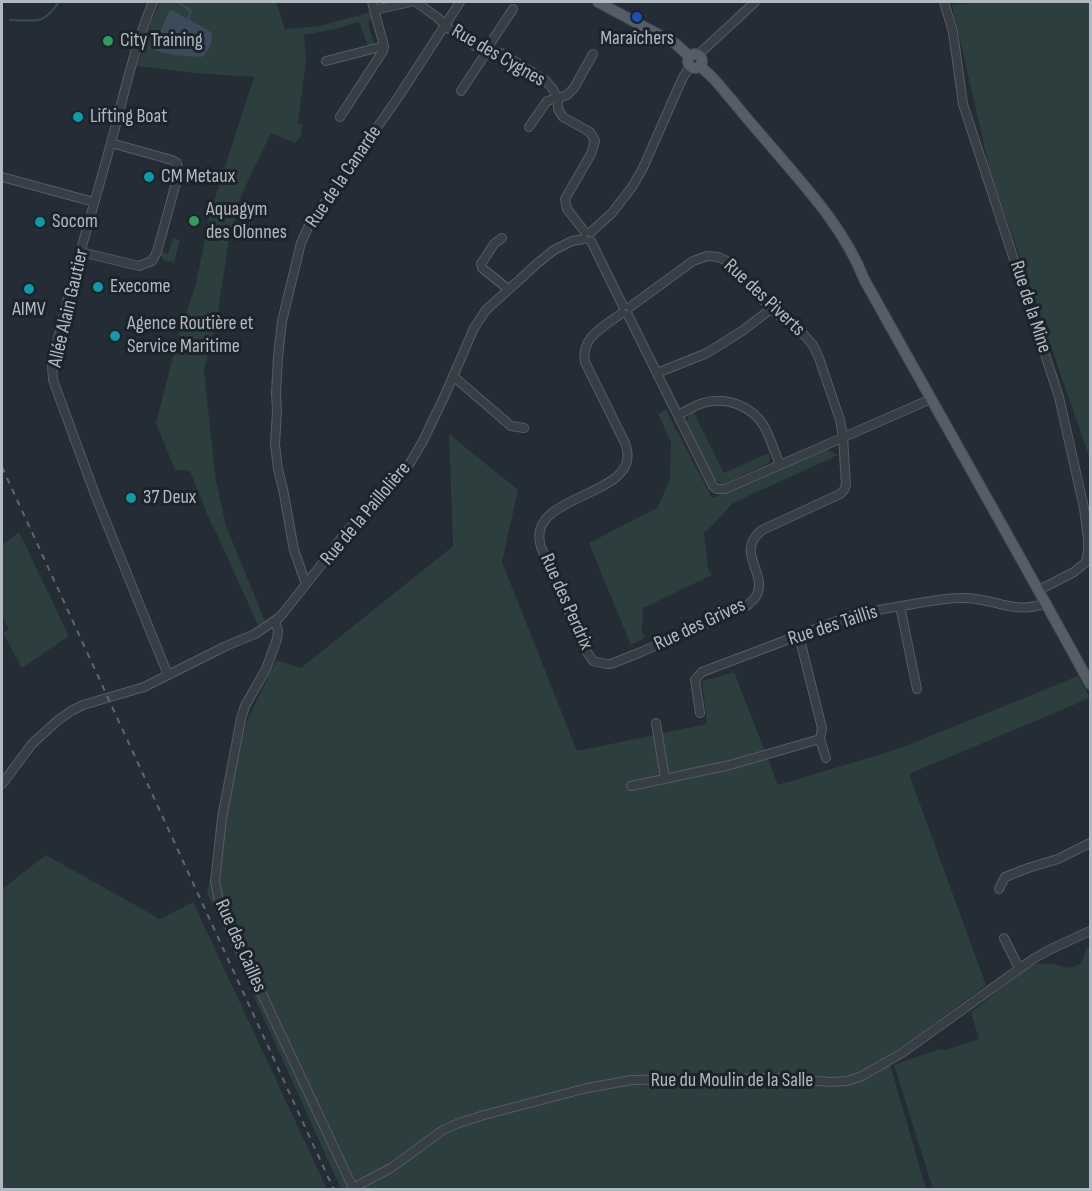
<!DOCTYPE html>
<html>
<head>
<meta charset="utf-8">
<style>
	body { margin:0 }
	#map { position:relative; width:1092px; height:1191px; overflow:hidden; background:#242c35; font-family:"Sofia Sans Condensed",sans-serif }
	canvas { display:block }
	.frame { position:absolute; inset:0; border:3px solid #b1b9c2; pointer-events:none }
</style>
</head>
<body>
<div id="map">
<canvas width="1092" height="1191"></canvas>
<div class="frame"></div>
</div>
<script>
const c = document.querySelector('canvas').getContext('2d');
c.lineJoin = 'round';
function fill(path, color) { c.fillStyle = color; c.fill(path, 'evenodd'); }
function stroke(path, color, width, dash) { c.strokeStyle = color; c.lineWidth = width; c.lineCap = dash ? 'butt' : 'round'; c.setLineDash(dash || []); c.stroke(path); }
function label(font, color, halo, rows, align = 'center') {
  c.font = font + ' "Sofia Sans Condensed",sans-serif'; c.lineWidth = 6; c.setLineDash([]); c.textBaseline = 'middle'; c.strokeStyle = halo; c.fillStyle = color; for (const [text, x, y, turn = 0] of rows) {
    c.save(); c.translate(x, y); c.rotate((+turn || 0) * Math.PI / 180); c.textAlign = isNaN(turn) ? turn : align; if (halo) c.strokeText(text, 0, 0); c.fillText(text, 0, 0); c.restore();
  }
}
fill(new Path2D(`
	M160 2H276L285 29 320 26 370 12 372 19 368 22 374 44 368 46 359 22 335 29 304 35 306 60 298 123 303 124 301 136 295 143 271 133 246 185 238 204 228 246 217 317 204 371 216 481 226 526 265 621 258 625 213 526 211 524 190 471 175 470 156 423 179 333 196 284 210 213 254 77 194 73 137 66 150 25Z
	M989 2H1090V459L990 171 952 5Z
	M173 238 180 240 174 262 163 260 161 257 162 252 168 254Z
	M666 410 712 498 826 449 838 455 733 503 707 531 704 532 708 569 712 575 643 608 642 631 645 638 631 645 589 543 657 508 670 480 671 442 658 414Z
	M693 411 724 473 769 453 770 457 769 463 726 483C719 484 715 480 712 474L687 422 689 414Z
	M449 434 518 490 502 562 577 751 707 724 702 681 734 672 778 785 901 748 1078 676 1090 698 909 774 986 985 888 1057 926 1189H341L207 893 246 723 276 660 301 668 453 546Z
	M19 532 69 636 22 668 3 633 9 629 2 616V545Z
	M46 855 160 919 193 902 327 1189H2V889Z
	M1090 947V1189H933L894 1065 939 1049 946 1050 979 1039 971 1012 1034 963 1054 964 1068 968 1079 965 1082 961 1086 949Z`), '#2c3e3d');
fill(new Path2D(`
	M170 9 211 32C214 42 209 50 202 57 189 56 162 56 153 48Z`), '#3b4b5c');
stroke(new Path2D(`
	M178 2 191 11 188 19
	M10 20C37 20 42 26 59 2`), '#3b4b5c', 2);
const minor = new Path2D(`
	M153 2C134 47 124 95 111 143 91 216 68 290 52 365L53 380 96 497 168 675
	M372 2 384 46
	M416 2 438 18 448 28 475 46 501 53 545 80 552 88 558 98V109L563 117 590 132 595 141 591 154 565 199 567 209 585 232
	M944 2 953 32 963 104 1059 397 1084 508 1088 539V552L1086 562 1074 572 1039 590
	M375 10 410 2
	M698 55 755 2
	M326 61 384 46
	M461 91 486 53V50L513 9
	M340 117 383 51 384 46
	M529 127 547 101 567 95 574 88 593 54
	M2 177 94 202
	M591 232 612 213 632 187 643 168 683 77 690 67
	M502 238 494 244 481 264 482 268 508 289
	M591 241 623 306
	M81 252 139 266 152 261 157 252 179 172 177 163 172 160 111 143
	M622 313C605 326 580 337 585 362L625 443C647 499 523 491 541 547L585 649 593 661 606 664H611L641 652 748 605C750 602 753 600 755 598 771 575 733 553 762 530L840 494 844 490 846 485 843 437 840 420 819 358 813 345 804 335 771 309 731 264 725 260 718 257 707 256 693 261 630 307
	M628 315 713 486 717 489H725L931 399
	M657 373 707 353 742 331 771 309
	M453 376 511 426 524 428
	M678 415C686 411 694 406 703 403 726 396 752 406 764 426 770 438 775 452 780 465
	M306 584 294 550 283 489 278 469 275 444 277 411 276 393 278 357 282 321 301 243 309 225 399 96 460 2
	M900 606 917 689
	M275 621 278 630 277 639 266 669 245 706 241 719 222 818 215 881 219 901 224 913 354 1190
	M799 636 822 728 820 739 826 758
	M700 713 695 680 702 672 850 616C873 610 896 607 919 603 932 601 946 598 960 598 992 596 1013 616 1046 603
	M656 723 665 778
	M2 784 32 744 57 721 71 711 83 705 144 687 226 646 255 634 280 617 318 569 345 533 391 488 407 468 423 441 445 395 474 328 486 310 539 262 554 250 572 241 584 239
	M631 786 730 765 820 739
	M999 889 1005 877 1028 868 1058 859 1090 843
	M1004 938 1019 968
	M353 1188 391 1168 443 1130 459 1123 484 1115 587 1088 632 1080 782 1078 831 1082 847 1081 862 1076 902 1053 1033 959 1049 950 1090 931`);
const major = new Path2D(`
	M598 2 676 44 690 57
	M688 61a7 7 0 1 1 14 0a7 7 0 1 1-14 0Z
	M700 66 713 78C730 97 746 118 763 137 800 181 843 225 864 279 939 414 1016 548 1090 684`);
stroke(minor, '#545c64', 10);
stroke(major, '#40474f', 12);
stroke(minor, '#373e46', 8);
stroke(major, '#555d66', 10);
stroke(new Path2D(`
	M2 467 334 1190`), '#5e6772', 2, [6, 6]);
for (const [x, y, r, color] of [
	[637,17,6,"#1a4fb4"],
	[108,41,6,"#2e9e5b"],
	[78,117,6,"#0f9aa8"],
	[149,177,6,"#0f9aa8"],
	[194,221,6,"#2e9e5b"],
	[40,222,6,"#0f9aa8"],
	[98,287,6,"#0f9aa8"],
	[29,289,6,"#0f9aa8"],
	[115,336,6,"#0f9aa8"],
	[131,498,6,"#0f9aa8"]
]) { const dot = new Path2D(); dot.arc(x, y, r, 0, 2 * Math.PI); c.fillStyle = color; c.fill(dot); stroke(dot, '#1c232b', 2); }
label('20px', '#b1b9c2', '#1c232b', [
	["Maraîchers",637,39,"center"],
	["City Training",120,41],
	["Lifting Boat",90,117],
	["CM Metaux",161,177],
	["Aquagym",206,210],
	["des Olonnes",206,233],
	["Socom",52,222],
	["Execome",110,287],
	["AIMV",29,310,"center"],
	["Agence Routière et",127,324],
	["Service Maritime",127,347],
	["37 Deux",143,498]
], 'left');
label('20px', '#b1b9c2', '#1c232b', [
	["Rue des Cygnes",498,56,30],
	["Rue de la Canarde",344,177,-56],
	["Rue des Piverts",764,298,43],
	["Rue de la Mine",1030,307,72],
	["Allée Alain Gautier",69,308,-77],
	["Rue de la Paillolière",366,514,-50],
	["Rue des Perdrix",566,602,66],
	["Rue des Grives",700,625,-25],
	["Rue des Taillis",833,626,-18],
	["Rue des Cailles",240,946,66],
	["Rue du Moulin de la Salle",732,1081]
]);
</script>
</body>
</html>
